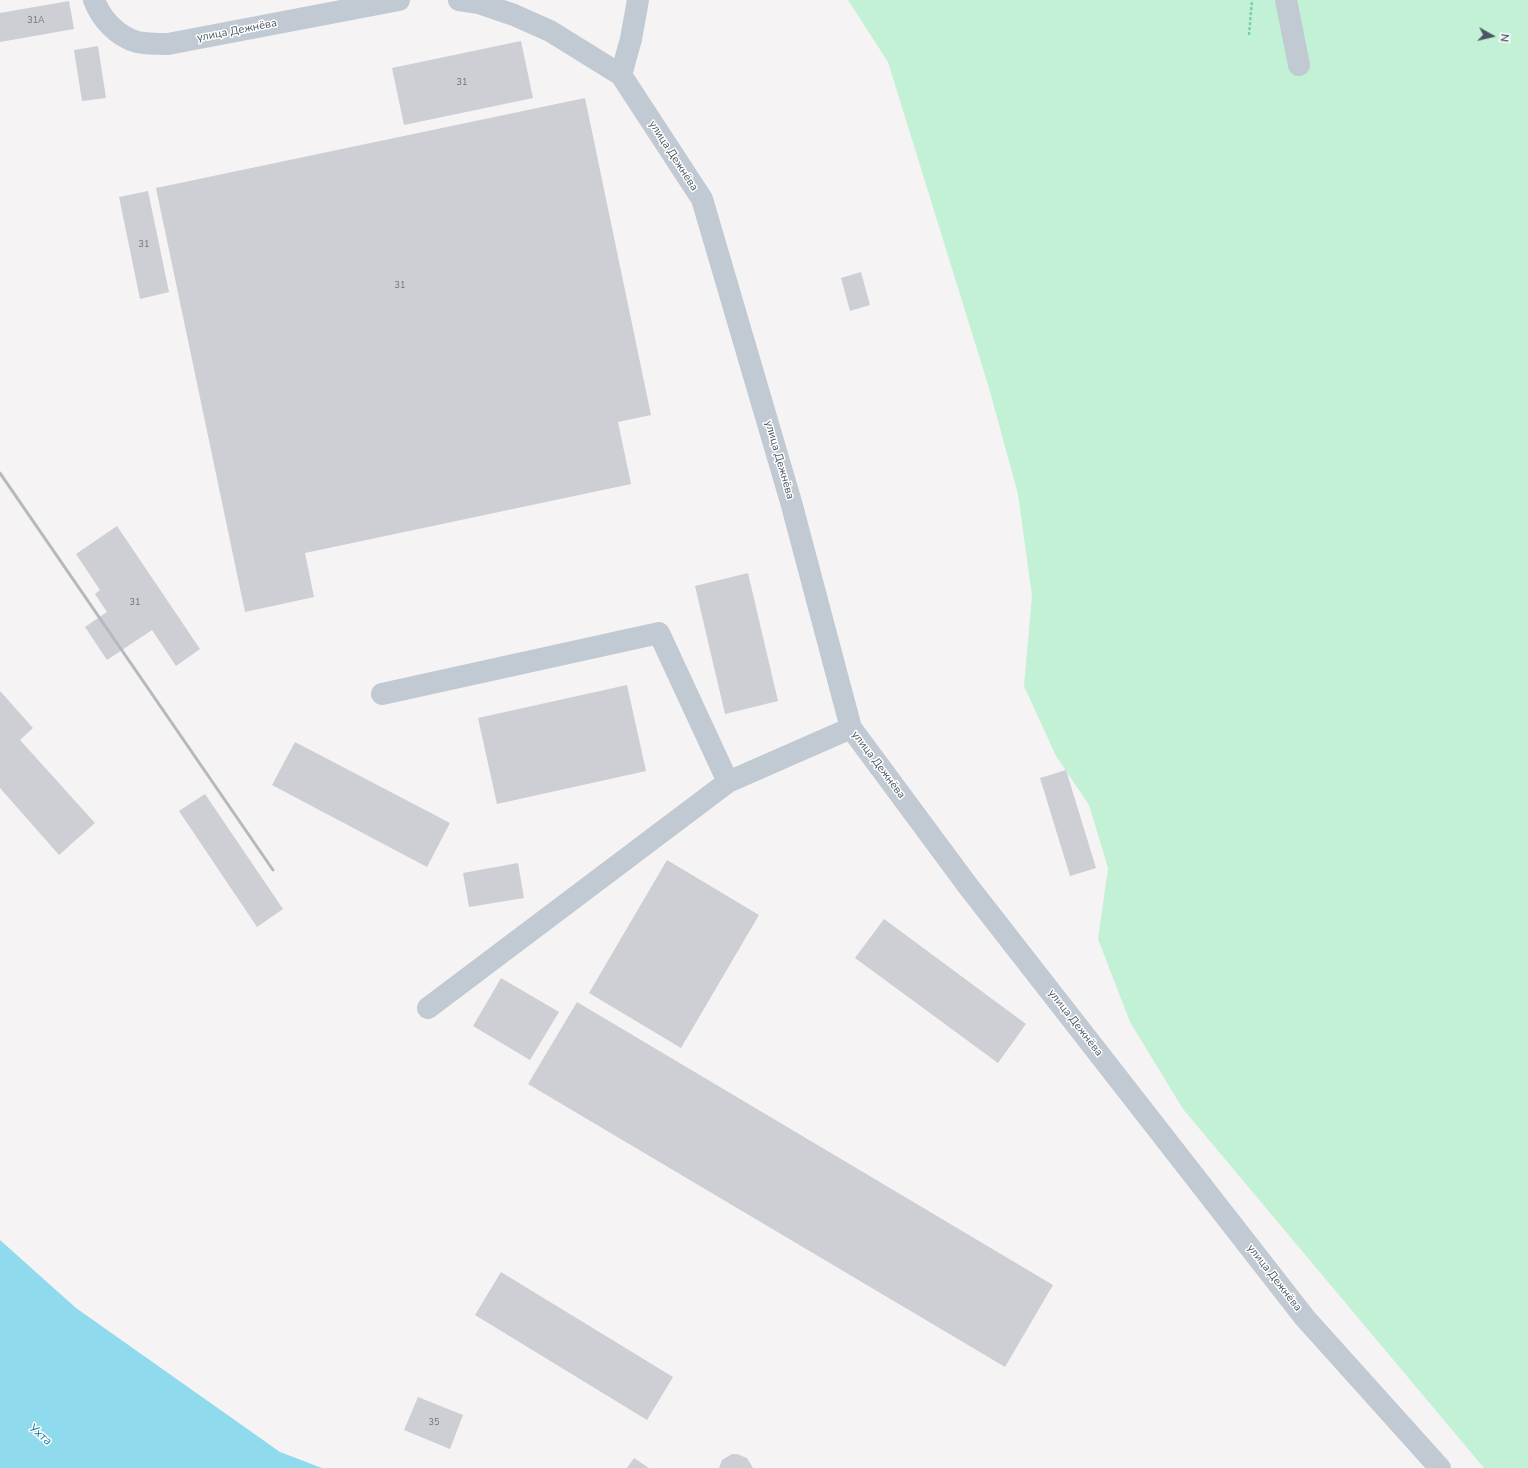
<!DOCTYPE html>
<html>
<head>
<meta charset="utf-8">
<style>
	body { margin:0 }
	#map { position:relative; width:1528px; height:1468px; overflow:hidden; background:#f5f3f3; font-family:"Nunito Sans",sans-serif }
	canvas { display:block }
	.north { position:absolute; left:1472px; top:16px; width:40px; height:40px; -webkit-text-stroke:3px #fff; paint-order:stroke; rotate:98deg; font-size:11px; font-weight:700; line-height:16px; text-align:center; color:#4a5661 }
	.north::after { content:''; display:block; margin:auto; width:14px; height:18px; background:#4a5661; clip-path:polygon(50% 0,100% 100%,50% 72%,0 100%) }
</style>
</head>
<body>
<div id="map">
<canvas width="1528" height="1468"></canvas>
<div class="north">N</div>
</div>
<script>
const c = document.querySelector('canvas').getContext('2d');
c.lineJoin = 'round';
function fill(path, color) { c.fillStyle = color; c.fill(path, 'evenodd'); }
function stroke(path, color, width, dash) { c.strokeStyle = color; c.lineWidth = width; c.lineCap = dash ? 'butt' : 'round'; c.setLineDash(dash || []); c.stroke(path); }
function label(font, color, halo, rows, align = 'center') {
  c.font = font + ' "Nunito Sans",sans-serif'; c.lineWidth = 3; c.setLineDash([]); c.textBaseline = 'middle'; c.strokeStyle = halo; c.fillStyle = color; for (const [text, x, y, turn = 0] of rows) {
    c.save(); c.translate(x, y); c.rotate((+turn || 0) * Math.PI / 180); c.textAlign = isNaN(turn) ? turn : align; if (halo) c.strokeText(text, 0, 0); c.fillText(text, 0, 0); c.restore();
  }
}
fill(new Path2D(`
	M848 0H1528V1468H1484L1183 1109 1130 1022 1098 939 1108 868 1089 805 1056 756 1024 686 1032 596 1018 494 989 388 888 62Z`), '#c3f1d5');
fill(new Path2D(`
	M0 1240 76 1308 280 1452 322 1468H0Z`), '#90daee');
fill(new Path2D(`
	M69 1 74 29 0 42V13Z
	M521 41 533 98 404 125 392 68Z
	M98 46 106 98 82 101 74 50Z
	M585 98 651 415 618 422 631 484 305 553 314 597 245 612 156 188Z
	M148 191 169 292 140 299 119 197Z
	M861 272 870 305 850 311 841 278Z
	M117 526 200 649 176 666 152 630 107 660 85 627 107 612 95 594 100 590 76 554Z
	M748 573 778 701 725 714 695 586Z
	M627 685 646 771 497 804 478 718Z
	M0 691 33 728 20 740 95 823 59 855 0 788Z
	M295 742 450 823 427 867 272 785Z
	M1066 770 1096 868 1070 876 1040 778Z
	M205 794 283 909 257 927 179 811Z
	M667 860 759 915 681 1048 589 993Z
	M518 863 524 898 469 907 463 873Z
	M884 919 1026 1024 998 1063 855 958Z
	M501 978 559 1012 530 1060 473 1026Z
	M577 1002 1053 1285 1005 1367 528 1084Z
	M501 1272 673 1377 647 1420 475 1315Z
	M418 1397 463 1415 450 1449 404 1430Z
	M732 1454H737L747 1458 753 1468H719L722 1460Z
	M634 1458 649 1468H627Z`), '#cdcfd5');
stroke(new Path2D(`
	M1249 35 1252 0`), '#7ad0a6', 2.5, [3, 2]);
stroke(new Path2D(`
	M94 0C101 19 117 36 137 42 147 44 158 44 168 44L399 0
	M459 0 479 3 514 15 550 31 621 75 702 199 791 502 851 728 968 886 1305 1318 1440 1468
	M1286 0 1299 65
	M621 75 631 39 638 0
	M382 694 659 633 728 782
	M428 1008 728 782 851 728`), '#c1cad2', 22);
stroke(new Path2D(`
	M0 473 273 870`), '#b5b8bd', 3);
label('9px', '#6b747e', null, [
	["31А",36,21],
	["31",462,83],
	["31",144,245],
	["31",400,286],
	["31",135,603],
	["35",434,1423]
]);
label('11px', '#4a5661', '#fff', [
	["улица Дежнёва",237,31,-11],
	["улица Дежнёва",673,156,57],
	["улица Дежнёва",779,460,74],
	["улица Дежнёва",878,765,53],
	["улица Дежнёва",1075,1023,52],
	["улица Дежнёва",1274,1278,52]
]);
label('italic 12px', '#0c7c9b', '#fff', [
	["Ухта",40,1435,40]
]);
</script>
</body>
</html>
